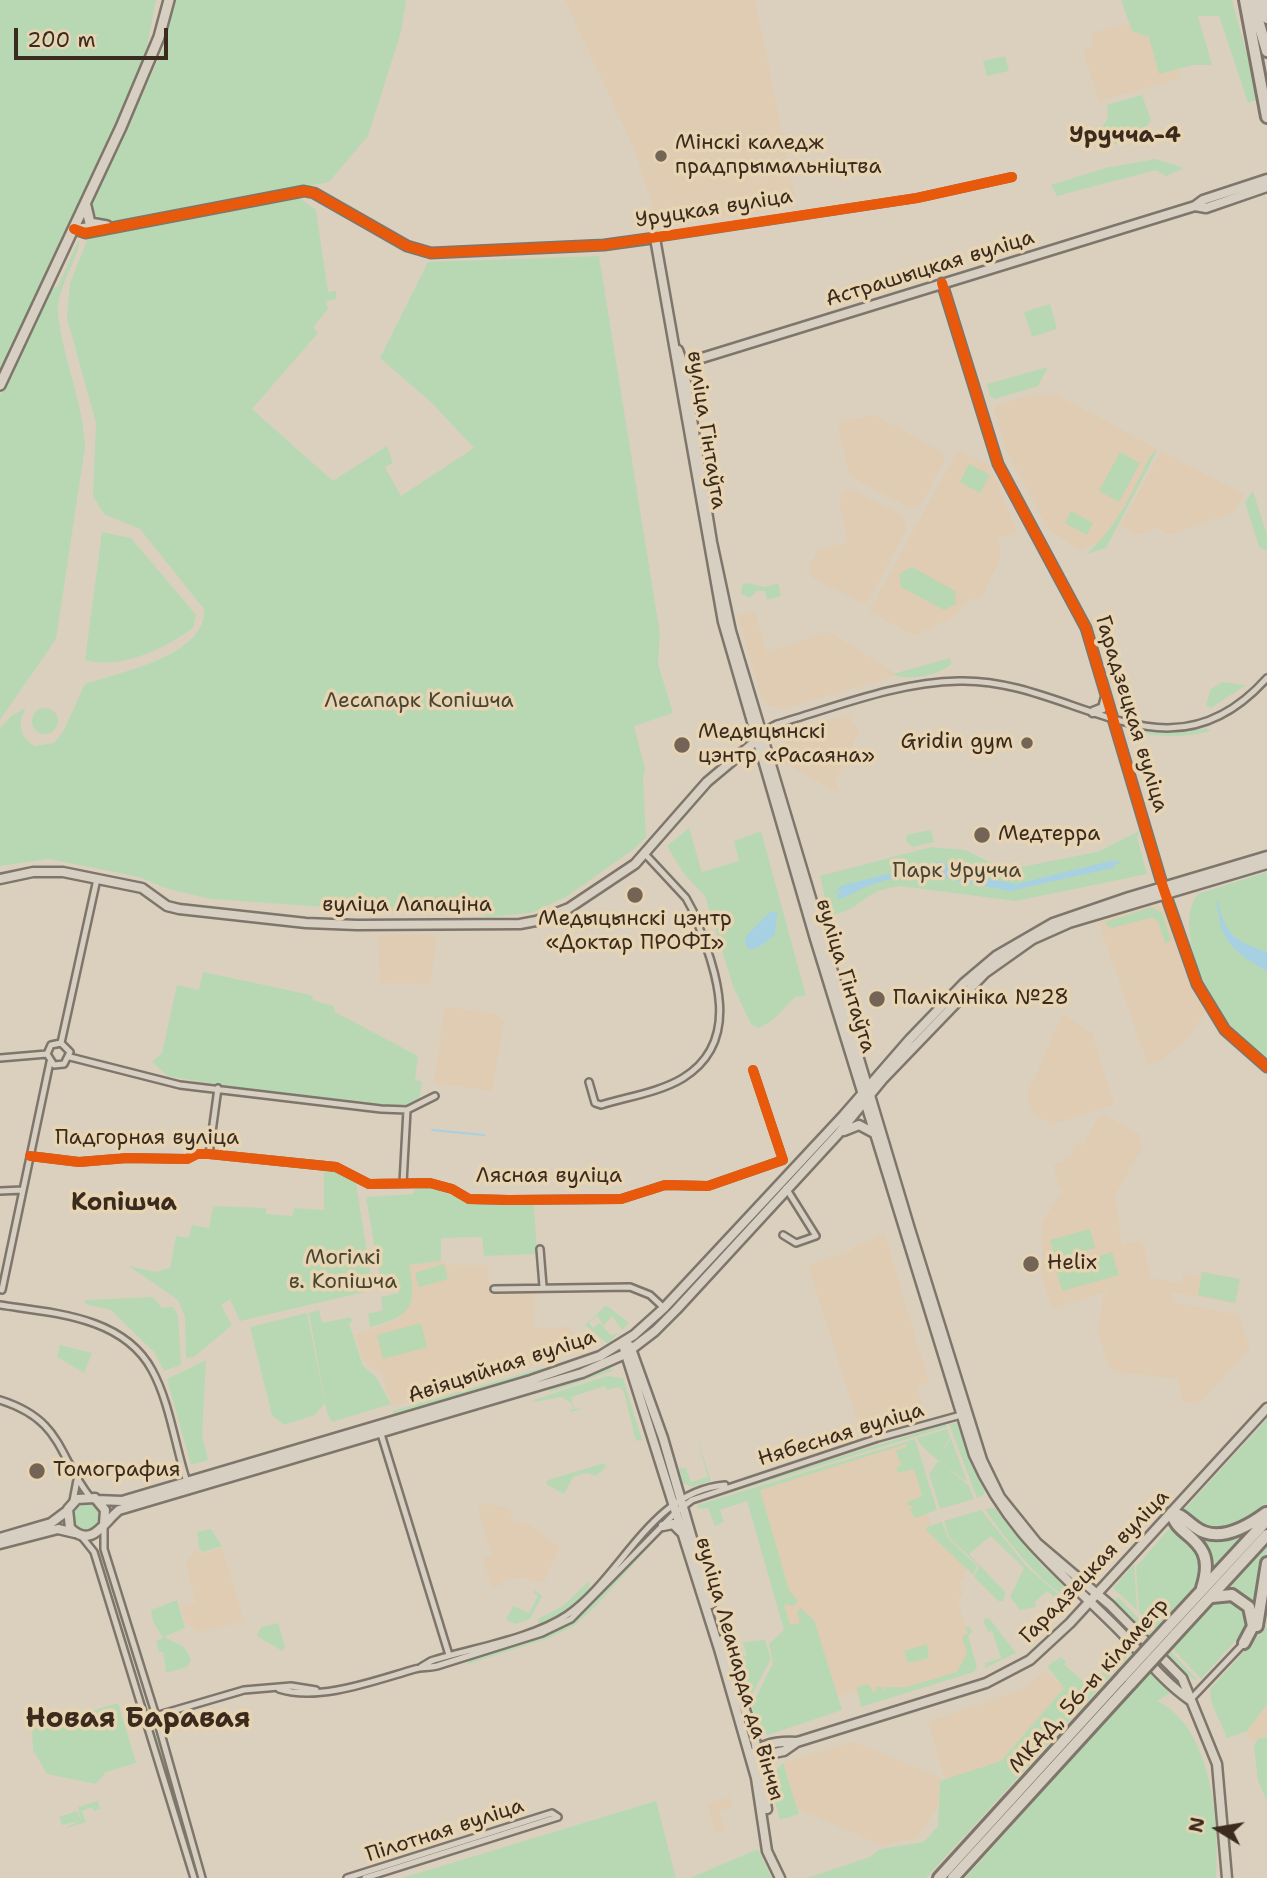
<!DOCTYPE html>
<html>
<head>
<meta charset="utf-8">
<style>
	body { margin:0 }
	#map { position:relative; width:1267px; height:1878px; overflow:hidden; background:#dbd0be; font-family:"Shantell Sans",sans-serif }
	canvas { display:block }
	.north { position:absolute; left:1183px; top:1794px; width:70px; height:70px; -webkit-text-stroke:5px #e7d4b2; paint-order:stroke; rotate:281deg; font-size:19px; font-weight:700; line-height:28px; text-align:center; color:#3b2a1e }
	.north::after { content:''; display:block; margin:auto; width:24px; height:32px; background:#3b2a1e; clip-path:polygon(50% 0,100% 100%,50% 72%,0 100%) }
	.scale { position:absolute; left:14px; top:28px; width:154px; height:32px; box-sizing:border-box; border:4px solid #3b2a1e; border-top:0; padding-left:9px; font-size:21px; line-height:24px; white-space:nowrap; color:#3b2a1e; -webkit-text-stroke:5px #e7d4b2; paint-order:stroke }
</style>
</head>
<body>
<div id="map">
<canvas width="1267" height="1878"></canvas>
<div class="north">N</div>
<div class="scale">200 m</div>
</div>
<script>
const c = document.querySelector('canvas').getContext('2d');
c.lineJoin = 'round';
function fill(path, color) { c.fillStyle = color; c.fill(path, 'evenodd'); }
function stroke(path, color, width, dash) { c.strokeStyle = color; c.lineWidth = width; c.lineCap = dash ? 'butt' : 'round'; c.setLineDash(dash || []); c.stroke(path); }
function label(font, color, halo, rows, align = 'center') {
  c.font = font + ' "Shantell Sans",sans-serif'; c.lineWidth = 7; c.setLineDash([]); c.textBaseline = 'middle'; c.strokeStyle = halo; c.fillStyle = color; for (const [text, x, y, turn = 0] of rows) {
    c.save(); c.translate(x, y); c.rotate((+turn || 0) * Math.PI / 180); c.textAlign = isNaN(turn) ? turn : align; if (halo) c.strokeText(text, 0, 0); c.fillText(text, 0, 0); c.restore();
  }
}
fill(new Path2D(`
	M565 0H755L797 205 660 227 633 146Z
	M1161 14 1180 78 1099 101 1083 50 1094 46 1090 34Z
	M1029 395H1057L1158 449 1111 537 1081 550 1048 529 1005 448 994 407Z
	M874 415 944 453V462L921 504 910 508 850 476 838 429 840 422Z
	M958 450 989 465 1018 533 998 538 1001 557 982 597 968 600 952 618 917 634 908 633 869 611Z
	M1161 451 1244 494 1234 512 1169 535 1157 528 1137 535 1120 526Z
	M850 489 903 515 906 530 868 602H861L812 578 808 569 817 551 848 542 839 502 844 492Z
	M754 611 767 652 829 632 898 675 783 709 768 705 762 699 738 615Z
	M851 714V722L860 729 843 764V768L836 777 838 792 780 761 779 753 793 730Z
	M1154 903 1166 910 1179 954 1206 1012 1185 1041 1161 1060 1148 1065 1097 918Z
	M425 934 437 936 430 984 380 983 378 935Z
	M445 1007 497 1014 504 1021 492 1091 434 1083Z
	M1063 1014 1092 1033 1114 1104 1053 1124 1033 1114 1027 1094Z
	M1106 1116 1139 1134 1142 1149 1115 1195 1122 1245 1139 1241 1143 1243 1151 1278 1181 1283 1183 1275 1199 1276 1202 1271 1241 1279 1236 1304 1173 1292 1172 1302 1239 1315 1250 1348 1199 1404 1180 1400 1182 1392 1177 1379 1111 1371 1097 1331 1103 1297 1109 1291 1053 1308 1042 1279V1223L1063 1189 1059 1186 1053 1164 1063 1162 1065 1158 1069 1160 1075 1149 1071 1147 1074 1142 1083 1146 1098 1117Z
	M885 1235 929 1382 917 1387 924 1411 860 1430 808 1265 849 1252 854 1246Z
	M441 1261 450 1265H487L491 1294 535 1292 534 1328 572 1327 575 1352 392 1406 381 1371 372 1369 362 1358 356 1335 398 1320 412 1279 409 1265Z
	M906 1443 934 1536 967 1569 963 1581 959 1582 963 1596 957 1598 968 1634 964 1636 973 1664 970 1670 860 1703 856 1691 837 1697 787 1629 756 1489Z
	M486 1504 509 1508 514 1522 529 1525 560 1547 543 1583 525 1577 502 1580 503 1585 492 1588 483 1558 492 1555 477 1507Z
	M222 1548 244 1621 200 1632 185 1622 181 1607 196 1602 186 1564 195 1549 203 1554Z
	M1044 1671 1064 1688 1001 1761 945 1780 928 1722 1022 1690Z
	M1267 1704V1736L1250 1741 1247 1731Z
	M853 1742 940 1777 938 1806 916 1839 889 1843 886 1847 798 1809 783 1763Z
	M730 1797 733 1806 719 1811 725 1831 716 1834 707 1804Z`), '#dfccb2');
fill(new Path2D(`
	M0 0H156L143 67 0 375Z
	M174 0H406L401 32 368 136 329 182 107 222 91 214 90 208 165 45Z
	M1121 0H1232L1259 99 1248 103 1219 16H1198L1212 65H1193L1159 74 1149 37 1132 31Z
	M1005 56 1009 71 987 76 983 61Z
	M1142 95 1151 120 1139 137 1107 146 1100 130 1108 118 1107 105Z
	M1155 159 1184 168 1166 176 1156 170 1057 196 1051 185 1105 168Z
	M295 195 316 210 328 292 336 291V299L326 301 328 309 313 327 318 333 252 409 333 481 387 446 393 463 385 467 401 496 474 448 433 404 380 358 428 262 599 256 660 634 658 664 673 713 634 726 645 768 643 779 646 837 634 849 566 897 531 913 488 917 468 911H392L378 904 368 910 211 899 168 889 139 877 49 859 0 866V728L11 716 26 708C17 722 19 737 35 746L54 743 63 732 85 684C120 672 207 656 204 609L140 529 104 514 93 496 96 423 67 318 70 283 88 238 249 208Z
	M79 239C82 253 55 290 58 314 63 359 83 401 85 447L56 639 0 720V396L51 290 58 286Z
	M1050 304 1057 329 1032 337 1024 312Z
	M1048 367 1038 386 995 399 990 396 987 384Z
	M1158 449 1106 548 1086 554C1117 528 1133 490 1151 455Z
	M1120 452 1140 463 1119 502 1099 491Z
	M969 464 990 475 980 493 960 482Z
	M1253 491 1267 535V551L1259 547 1245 502Z
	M1071 511 1093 523 1087 535 1065 523Z
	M102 532 131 538 196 615 193 628C164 649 121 670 85 660Z
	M912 567 955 591 956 604 944 610 901 587 899 574Z
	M746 583 765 587 778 583 781 596 767 600 765 591H757L750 598 741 594 742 585Z
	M950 658 952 663C943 675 906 682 893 674Z
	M1222 682 1246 685 1211 708 1206 705 1211 689Z
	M32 721a13 13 0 1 1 26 0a13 13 0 1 1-26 0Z
	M1134 727 1170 733 1206 728 1211 731C1184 738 1160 737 1132 732Z
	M689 828 702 872 739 861 734 841 761 831 806 996 795 997 773 1020 759 1028 751 1024 733 986 705 896 684 874 667 846Z
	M931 830 934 842 913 847 907 843 906 835Z
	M1141 830 1137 837 1147 874 1016 901 899 886 877 891 850 909 829 917 820 876 931 847 965 850 1006 870 1097 852Z
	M1267 872V1059C1253 1048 1238 1035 1227 1021 1206 995 1173 924 1198 894Z
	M1152 907 1162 913 1171 941 1165 943 1158 922 1153 917 1112 928 1106 925 1105 922Z
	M203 972 311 995 314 1001 334 1006 335 1012 418 1056 415 1080 422 1081 419 1101 407 1107 226 1086 168 1076 152 1062 162 1053 177 985 199 990Z
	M324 1168 343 1174 356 1183 373 1290 240 1321 230 1299 221 1305 232 1325 194 1357 186 1358 185 1317 178 1300 129 1266 155 1272 170 1268 176 1236 189 1238 192 1225 209 1228 213 1206 266 1208V1214L292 1216 294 1208 324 1210Z
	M416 1185 434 1187 452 1196 534 1205 537 1254 484 1256 482 1237 441 1238V1261L409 1265C418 1307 410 1317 370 1327L368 1314 383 1310 381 1297 399 1293 398 1287 382 1290 366 1197 413 1194Z
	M1090 1229 1095 1248 1056 1259 1050 1240Z
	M1112 1252 1119 1275 1062 1291 1056 1269Z
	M444 1264 448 1279 419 1287 415 1273Z
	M1202 1272 1240 1279 1235 1303 1198 1295Z
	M153 1297 162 1308 173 1307 178 1315 181 1365 164 1371 154 1352 111 1310 85 1304V1300Z
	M606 1305 629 1323 622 1330 612 1316 603 1326 597 1315 589 1323 593 1328 599 1323 611 1335 618 1333 608 1344 585 1325Z
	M319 1310 322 1323 351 1317 352 1322 349 1323 363 1366 376 1377 391 1404 332 1422 327 1413 309 1313Z
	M307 1313 325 1403 315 1415 284 1425 272 1415 250 1327Z
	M421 1323 427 1347 383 1359 377 1335Z
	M60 1345 92 1353 84 1373 57 1357Z
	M206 1360 202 1435 208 1460 191 1465 167 1379Z
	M610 1366 612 1371 550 1392V1386Z
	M542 1368 547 1369 530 1377 391 1416 393 1411Z
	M607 1376 623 1378 642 1440 636 1441 624 1392 619 1387 607 1390 605 1386 571 1397 574 1409 583 1408 572 1412 569 1411 573 1409 571 1403 562 1397 533 1402V1400Z
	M1267 1419V1508L1227 1530 1204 1529 1182 1512Z
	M957 1423 985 1490 984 1495 977 1498 949 1424Z
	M946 1424 947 1427 697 1503 695 1501Z
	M947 1429 950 1437 941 1453 951 1438 967 1482C954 1471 922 1451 917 1438Z
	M695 1431 711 1481 692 1487 683 1483 679 1468H686L691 1482 708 1477Z
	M915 1439 937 1510 915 1518 910 1510 914 1506H909L907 1502 922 1496 914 1469 898 1473 896 1468 901 1466 896 1451 907 1447 906 1444 760 1490 789 1590 798 1601 794 1606 784 1604 790 1625 800 1623 797 1612 800 1608 814 1620 842 1710 768 1735 759 1730 732 1642 740 1644 745 1657 747 1656 743 1642 765 1640 771 1659 753 1693 755 1699 773 1663 769 1644 784 1630 747 1501 720 1510 724 1522 715 1526 708 1508 697 1509V1505Z
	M939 1460 969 1486 974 1499 940 1509 929 1474Z
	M604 1463 606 1467 596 1476 587 1473 573 1477 564 1494 546 1484 548 1480Z
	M71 1516a15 15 0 1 1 30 0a15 15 0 1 1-30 0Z
	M995 1508 1043 1567 1076 1594 1072 1598C1050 1596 998 1530 985 1509Z
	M981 1510 1027 1567 1065 1600 1056 1599 1047 1591 1035 1602 1036 1607 1020 1610 1010 1597 1024 1568 991 1536 969 1554 1006 1593 1003 1601H998L974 1577 979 1566 949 1537 944 1521Z
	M1180 1519 1198 1534 1251 1527 1208 1575V1569Z
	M942 1522 948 1538 977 1566 973 1575 926 1530 927 1527Z
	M1173 1524C1181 1533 1194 1543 1199 1553 1212 1579 1175 1607 1160 1623L1178 1642 1220 1597 1244 1605 1249 1626 1201 1679 1139 1612 1136 1567Z
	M211 1529 222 1546 203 1552 199 1548 197 1532Z
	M664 1530 597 1605 574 1626 549 1638 468 1664 466 1660 546 1636 573 1622Z
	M1267 1539V1547L1257 1614 1245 1596 1220 1591Z
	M100 1554 145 1703H143L97 1555Z
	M1134 1564 1137 1610 1113 1588Z
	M589 1581 590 1588C578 1602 558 1624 538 1623V1619L563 1606Z
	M535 1590 542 1596 530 1619 515 1624 506 1620 513 1606 529 1613 538 1596 533 1593Z
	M1118 1597 1198 1680 1187 1676 1114 1601Z
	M177 1600 185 1628 164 1637 183 1646 191 1659 187 1667 166 1673 163 1652H159L156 1641 163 1638 153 1622 151 1610Z
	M989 1618 1016 1653 985 1668V1663L1001 1658 992 1631 988 1632 983 1619Z
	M278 1623 285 1647 282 1651 257 1636 261 1627Z
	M1267 1626V1704L1247 1731 1227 1738 1211 1701 1210 1689Z
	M966 1627H970L972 1632 968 1636 977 1667 974 1672 861 1707 857 1687 868 1684 873 1692 877 1691 876 1687H881L884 1692 885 1687H907L957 1672 967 1653 962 1636 968 1634Z
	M1125 1640 1171 1693 1157 1701C1212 1726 1220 1825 1216 1878H965L1148 1673 1131 1654 926 1878H807L870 1857 880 1849 924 1842 938 1826 940 1781 1001 1761 1064 1688 1047 1666 1061 1657 1066 1661 1064 1664 1085 1683 1099 1677 1124 1649 1120 1644Z
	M927 1644 929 1658 908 1663 904 1651Z
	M118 1703 136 1763 106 1772 96 1784 47 1774 33 1750 32 1728Z
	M156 1733 200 1878H195L152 1735Z
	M1267 1737V1801L1258 1781 1254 1745 1258 1739Z
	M783 1763 799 1814 780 1820 768 1777Z
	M98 1801 100 1809 94 1811 92 1807 82 1811 86 1822 63 1829 79 1821 62 1825 59 1817 77 1811 81 1821 78 1807Z
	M656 1801 676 1878H402Z
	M758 1849 772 1878H690Z`), '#b8d8b4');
fill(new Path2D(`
	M1114 860 1113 864 1116 867 1010 891 942 878 897 877 870 885 840 899 837 896 842 889 832 893 843 885 942 861 950 867 964 864 989 879 1017 884Z
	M770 912H777L775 935 757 948 749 950 745 943 746 936Z
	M1219 915H1222C1228 939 1245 944 1267 952V971C1244 959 1220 942 1219 915Z`), '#a7d0e2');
stroke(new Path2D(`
	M1112 864 1119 862
	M1217 903 1220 915
	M432 1130 484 1135`), '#a7d0e2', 2);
const street = new Path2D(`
	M655 238 917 198 1012 177
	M762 732 777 724C836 707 897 682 959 681 1073 678 1167 790 1267 678
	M61 1043 97 879
	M47 1054 54 1065 64 1064 70 1052 61 1043
	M47 1054 51 1045 61 1043
	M70 1057 180 1085 381 1109 407 1110 435 1096
	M0 1058 47 1054
	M589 1082 595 1103 601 1105C627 1097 660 1092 683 1078 746 1039 713 964 693 911L686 898 646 855
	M209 1154 218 1088
	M30 1156 79 1162 127 1158 187 1159 197 1154H209L336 1167 369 1184 430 1183 452 1189 469 1199 509 1200 621 1199 665 1185 708 1186 783 1160 753 1070
	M403 1183 407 1110
	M0 1191 23 1190
	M783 1235 796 1243 816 1236 786 1188
	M540 1249 543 1286
	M494 1289 630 1287 650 1295 664 1308
	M2 1290 50 1062
	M0 1305C52 1313 123 1316 152 1370 170 1403 175 1446 187 1482
	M0 1400C63 1420 57 1455 90 1497
	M381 1434 449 1655
	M73 1501 77 1480
	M104 1527V1549L156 1716 202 1878
	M82 1537 94 1552 194 1878
	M421 1667 431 1661C472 1648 531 1639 567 1615 622 1577 651 1491 725 1485
	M279 1689C319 1702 376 1680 415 1669 422 1667 429 1668 437 1666L542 1633 571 1619 676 1512 692 1500 878 1438 961 1415
	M1190 1700 1245 1642
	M145 1719 244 1690 291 1686 316 1690
	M347 1878 552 1813 558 1817
	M365 1878 558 1817`);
const secondary = new Path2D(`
	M1195 206 1206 208 1267 187
	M74 229 85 233 304 191 314 193 407 246 431 253 604 245 655 238 723 622 815 939 974 1455C1008 1533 1059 1570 1117 1628 1141 1652 1162 1681 1190 1700
	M74 229 99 226
	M942 283 998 464 1086 628 1163 887 1197 984 1225 1030 1267 1067
	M678 350 683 364 712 542 731 631 910 1229 982 1460 1000 1497 1037 1543 1110 1605 1182 1678 1217 1764 1227 1878
	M679 365 1195 206 1203 200 1267 179
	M1093 712 1103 708 1106 697
	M0 879 33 872H63L142 888 167 906 179 909 306 923 357 925 520 924 536 921 569 908 635 864 707 782 756 741
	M844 1131 859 1125 874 1133
	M630 1346 663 1438 711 1604
	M624 1348 719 1649 756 1778 767 1851 780 1878
	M97 1500 122 1501 531 1380 600 1356 634 1335 664 1308 843 1116 910 1039 964 983 996 956 1053 923 1129 897 1267 856
	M104 1524 105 1510 95 1498 77 1499 68 1509 70 1528C92 1549 103 1523 119 1510L582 1373 625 1354 655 1331 676 1310 838 1134 883 1079 985 973 1033 939 1069 923 1267 864
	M663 1526 673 1524 681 1532
	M0 1538 51 1523 67 1511
	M0 1544 58 1529 75 1533
	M722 1640 755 1740 767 1809
	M751 1756C761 1743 780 1741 797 1742L986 1683 1030 1660 1070 1623 1267 1408
	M755 1757 784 1751 797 1742`);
const primary = new Path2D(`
	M86 206 90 223 107 226
	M0 385 121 127 159 37 169 0`);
const highway = new Path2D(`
	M1245 0 1267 117
	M1252 0 1267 51
	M1262 0 1267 18
	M1172 1513C1182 1514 1186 1521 1195 1527 1217 1544 1247 1527 1266 1513
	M1172 1513C1176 1539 1219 1537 1202 1588
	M1212 1597 1232 1595 1249 1607 1253 1626 1244 1643
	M1257 1626 1267 1563
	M1167 1628 1267 1520
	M1175 1635 1267 1535
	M939 1878 1123 1676
	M953 1878 1131 1683`);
stroke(street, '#7e766b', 10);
stroke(secondary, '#7e766b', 13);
stroke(primary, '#7e766b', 14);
stroke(highway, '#7e766b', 16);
stroke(street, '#d7cfc2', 5);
stroke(secondary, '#d7cfc2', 8);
stroke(primary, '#d7cfc2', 9);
stroke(highway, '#d7cfc2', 10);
const highwayBridge = new Path2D(`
	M1123 1676 1167 1628
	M1131 1683 1175 1635`);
stroke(highwayBridge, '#7e766b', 16, []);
stroke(highwayBridge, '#d7cfc2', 10);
stroke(new Path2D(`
	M74 229 85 233 304 191 314 193 407 246 431 253 604 245 917 198 1012 177
	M942 283 998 464 1086 628 1163 887 1197 984 1225 1030 1267 1067
	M30 1156 79 1162 127 1158 187 1159 197 1154H209L336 1167 369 1184 430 1183 452 1189 469 1199 509 1200 621 1199 665 1185 708 1186 783 1160 753 1070`), '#e8590c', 10);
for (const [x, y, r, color] of [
	[661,156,7,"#736456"],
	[1027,743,7,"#736456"],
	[682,745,9,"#736456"],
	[982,835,9,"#736456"],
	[635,895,9,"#736456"],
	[877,999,9,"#736456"],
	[1031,1264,9,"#736456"],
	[37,1471,9,"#736456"]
]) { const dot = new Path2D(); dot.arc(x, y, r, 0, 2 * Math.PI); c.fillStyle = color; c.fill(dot); stroke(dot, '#e7d4b2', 2.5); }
label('21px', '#3b2a1e', '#e7d4b2', [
	["Мінскі каледж",675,144],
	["прадпрымальніцтва",675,168],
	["Медыцынскі",698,733],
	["цэнтр «Расаяна»",698,757],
	["Gridin gym",1013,743,"right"],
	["Медтерра",998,835],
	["Медыцынскі цэнтр",635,920,"center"],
	["«Доктар ПРОФІ»",635,944,"center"],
	["Паліклініка №28",893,999],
	["Helix",1047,1264],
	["Томография",53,1471]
], 'left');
label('21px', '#3b2a1e', '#e7d4b2', [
	["Уруцкая вуліца",714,209,-9],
	["Астрашыцкая вуліца",930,269,-17],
	["вуліца Гінтаўта",706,430,81],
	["Гарадзецкая вуліца",1131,714,73],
	["вуліца Лапаціна",407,906],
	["вуліца Гінтаўта",845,976,73],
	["Падгорная вуліца",147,1139],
	["Лясная вуліца",549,1177],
	["Авіяцыйная вуліца",502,1367,-18],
	["Нябесная вуліца",841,1435,-17],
	["Гарадзецкая вуліца",1095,1567,-46],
	["вуліца Леанарда да Вінчы",739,1669,74],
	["МКАД, 56-ы кіламетр",1089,1686,-48],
	["Пілотная вуліца",445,1831,-18]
]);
label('21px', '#494533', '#e7d4b2', [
	["Лесапарк Копішча",419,702],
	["Парк Уручча",957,872],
	["Могілкі",343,1259],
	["в. Копішча",343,1283]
]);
label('bold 23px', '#3b2a1e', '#e7d4b2', [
	["Уручча-4",1125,136]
]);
label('bold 24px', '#3b2a1e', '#e7d4b2', [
	["Копішча",124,1204]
]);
label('bold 28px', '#3b2a1e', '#e7d4b2', [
	["Новая Баравая",138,1720]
]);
</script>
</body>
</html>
